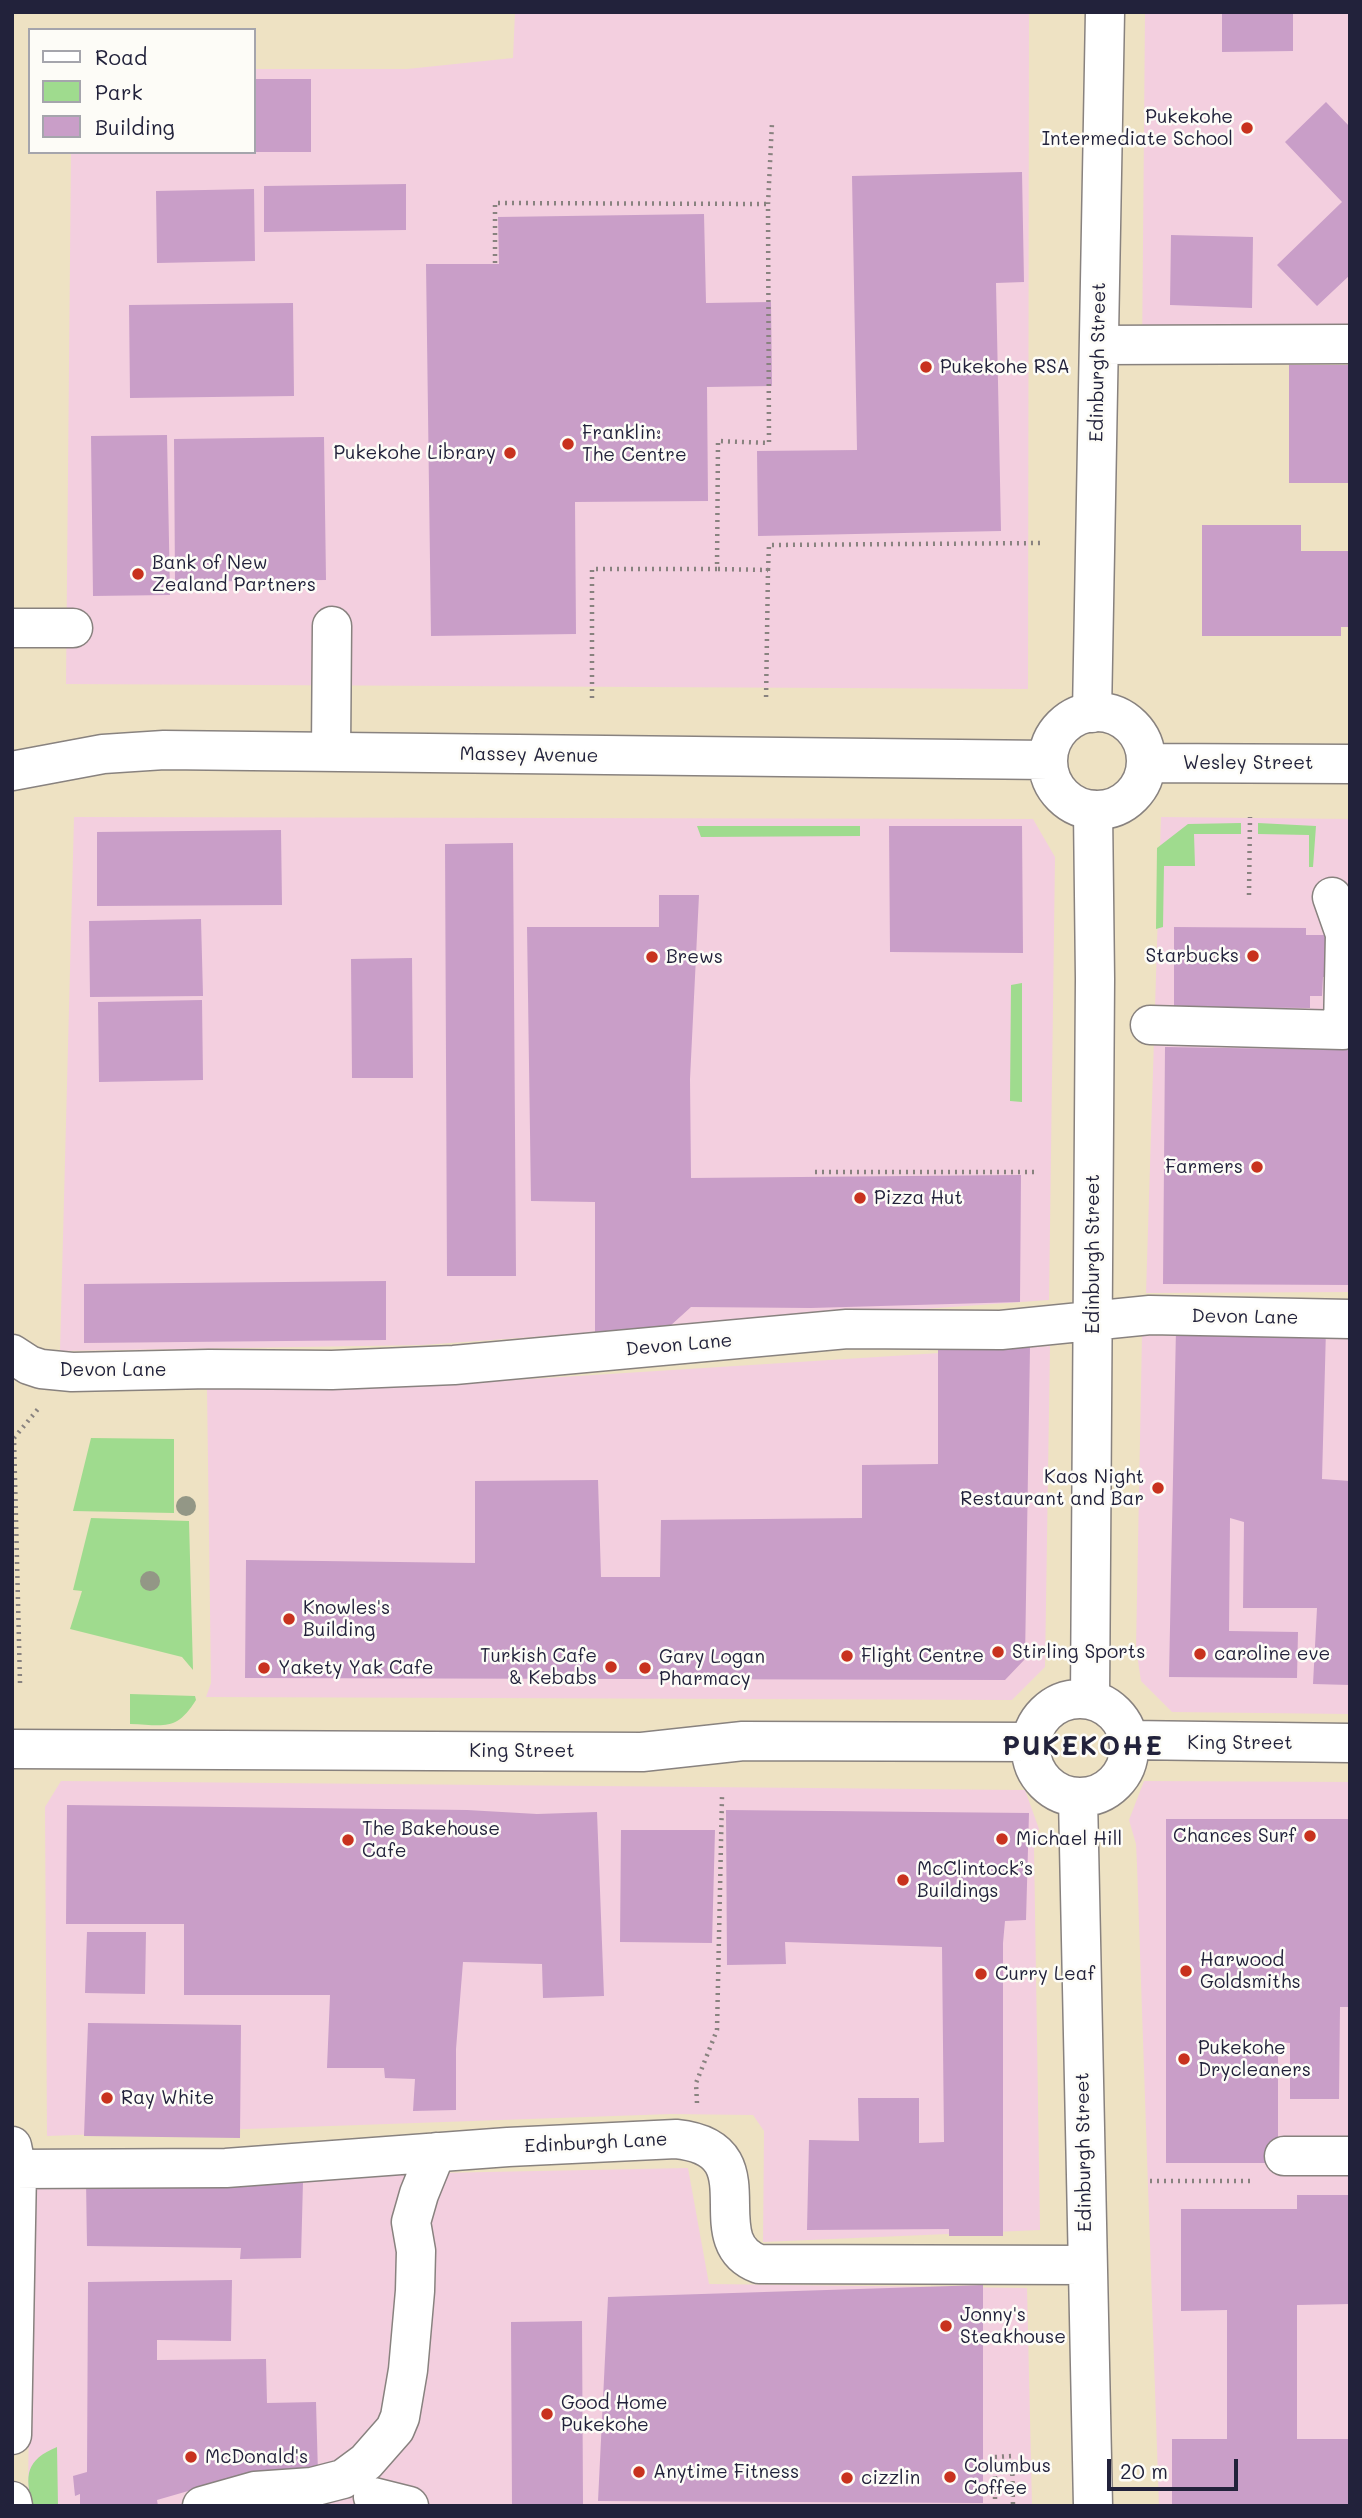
<!DOCTYPE html>
<html>
<head>
<meta charset="utf-8">
<style>
	body { margin:0 }
	#map { position:relative; width:1362px; height:2518px; overflow:hidden; background:#eee2c3; font-family:Mali,sans-serif }
	canvas { display:block }
	.frame { position:absolute; inset:0; border:14px solid #22223b; pointer-events:none }
	.legend { position:absolute; left:28px; top:28px; width:228px; height:126px; box-sizing:border-box; background:#fdfcf7; border:2px solid #a5a5ac; margin:0; padding:9px 12px; list-style:none; font-size:21px; color:#22223b }
	.legend li { display:flex; align-items:center; gap:14px; height:35px }
	.legend b { width:35px; border:2px solid #a5a5ac }
	.scale { position:absolute; left:1107px; top:2459px; width:131px; height:32px; box-sizing:border-box; border:4px solid #22223b; border-top:0; padding-left:9px; font-size:21px; line-height:24px; white-space:nowrap; color:#22223b; -webkit-text-stroke:5px #fdfcf7; paint-order:stroke }
</style>
</head>
<body>
<div id="map">
<canvas width="1362" height="2518"></canvas>
<div class="frame"></div>
<ul class="legend">
<li><b style="height:9px;background:#fff"></b>Road</li>
<li><b style="height:19px;background:#9fdb8e"></b>Park</li>
<li><b style="height:19px;background:#c99ec8"></b>Building</li>
</ul>
<div class="scale">20 m</div>
</div>
<script>
const c = document.querySelector('canvas').getContext('2d');
c.lineJoin = 'round';
function fill(path, color) { c.fillStyle = color; c.fill(path, 'evenodd'); }
function stroke(path, color, width, dash) { c.strokeStyle = color; c.lineWidth = width; c.lineCap = dash ? 'butt' : 'round'; c.setLineDash(dash || []); c.stroke(path); }
function label(font, color, halo, rows, align = 'center') {
  c.font = font + ' Mali,sans-serif'; c.lineWidth = 5; c.setLineDash([]); c.textBaseline = 'middle'; c.strokeStyle = halo; c.fillStyle = color; for (const [text, x, y, turn = 0] of rows) {
    c.save(); c.translate(x, y); c.rotate((+turn || 0) * Math.PI / 180); c.textAlign = isNaN(turn) ? turn : align; if (halo) c.strokeText(text, 0, 0); c.fillText(text, 0, 0); c.restore();
  }
}
fill(new Path2D(`
	M515 12H1029L1028 689 66 684 71 152H254V69H407L513 58Z
	M1145 12H1350V359L1142 358Z
	M74 817 1033 819 1055 857 1049 1300 422 1345 60 1351Z
	M1161 817 1350 819V1292L1146 1293Z
	M1142 1335 1350 1339V1714L1172 1712 1141 1681 1136 1648Z
	M1050 1346 1045 1667 1012 1700 206 1697 211 1683 207 1388 452 1384Z
	M61 1781 1025 1790 1039 1829 1034 1846 1040 2230 763 2242 764 2131 753 2115 671 2114 47 2136 45 1807Z
	M1144 1781 1350 1782V2506H1159L1137 1865 1136 1844 1129 1820Z
	M688 2168 709 2284 1027 2288 1032 2506H33L28 2490 32 2181Z`), '#f3cfdf');
fill(new Path2D(`
	M1241 823V834H1194L1195 866H1164L1163 927 1156 929 1157 848 1188 824Z
	M1258 823 1316 826 1313 867H1309V835L1258 834Z
	M697 826H860V836L701 837Z
	M1022 983V1102L1010 1101 1011 985Z
	M91 1438 174 1439V1513L73 1511Z
	M91 1518 189 1521 193 1670 182 1657 70 1629 82 1591 73 1590Z
	M130 1694 195 1696 196 1700C176 1732 164 1725 130 1724Z
	M57 2447 58 2506H33C24 2475 26 2460 57 2447Z`), '#9fdb8e');
fill(new Path2D(`
	M1222 12H1293V51L1222 52Z
	M254 79H311V152H254Z
	M1326 102 1350 127V275L1317 306 1277 265 1342 202 1285 142Z
	M1022 172 1024 282 996 283 1001 531 758 536 757 451 857 450 852 176Z
	M406 184V230L264 232V186Z
	M254 189 255 261 157 263 156 191Z
	M704 214 706 303 771 302 772 386 707 387 708 501 575 502 576 634 431 636 426 264H499L498 217Z
	M1171 235 1253 237 1252 308 1170 305Z
	M293 303 294 396 130 398 129 305Z
	M1289 365H1350V483H1289Z
	M167 435 170 595 93 596 91 436Z
	M324 437 326 580 175 582 174 439Z
	M1202 525H1301V551H1350V627H1341V636H1202Z
	M889 826H1022L1023 953 890 952Z
	M281 830 282 905 97 906V832Z
	M513 843 516 1276H447L445 844Z
	M659 895H699L690 1079 691 1178 1021 1175 1020 1302 811 1308 691 1307 670 1326 595 1332V1202L531 1201 527 927H659Z
	M201 919 203 996 90 997 89 921Z
	M1174 927 1306 928V935H1333L1332 977H1323L1322 996H1310V1008L1174 1007Z
	M412 958 413 1078H352L351 959Z
	M202 1000 203 1080 99 1082 98 1002Z
	M1165 1047 1350 1050V1285L1163 1284Z
	M386 1281V1340L84 1343V1284Z
	M1176 1328 1326 1329 1322 1479 1350 1481 1348 1579H1350V1685L1313 1684 1317 1608H1243L1244 1522 1230 1518 1229 1631 1298 1632 1297 1678 1169 1677Z
	M938 1347H1030L1025 1659 1005 1680 245 1678 246 1560 475 1563V1481L598 1480 601 1577H660L661 1520 862 1518V1465L938 1464Z
	M67 1805 467 1810 537 1814 597 1812 604 1996 543 1998 542 1964 463 1962 456 2049V2110L413 2111 415 2079 385 2078 384 2068H327L330 1995H184V1924H66Z
	M726 1810 1029 1813 1026 1920 1005 1921 1003 1943V2236H949V2229L807 2230 809 2140 859 2141 858 2098H919V2143L944 2142 942 1947 785 1942 786 1964 727 1965Z
	M1166 1819H1350V2007H1340L1339 2099H1290V2043L1278 2042V2163H1166Z
	M621 1830H715L712 1943 620 1942Z
	M87 1932H146L145 1994 85 1993Z
	M88 2023 241 2025 240 2138 84 2136Z
	M86 2180 303 2181 301 2258 240 2259 241 2248 87 2246Z
	M1297 2195H1350V2304L1297 2305V2439H1350V2506H1172V2439H1227V2310L1181 2311V2209H1297Z
	M232 2280 231 2341 157 2340V2360L266 2359 267 2403 316 2402 318 2474H247L157 2500 158 2506H80V2494L75 2496 73 2476 87 2472 88 2282Z
	M983 2285V2503L598 2501 608 2297Z
	M582 2321 583 2506H512L511 2322Z`), '#c99ec8');
const minor = new Path2D(`
	M1099 345 1350 344
	M12 628H73
	M1092 713 1105 12
	M331 751 332 626
	M1150 1025 1343 1030 1345 934 1332 897
	M12 1354 29 1365 41 1369 72 1372 209 1369 332 1370 454 1365 847 1329 1001 1330 1150 1315 1350 1319
	M1031 1748a49 49 0 1 1 98 0a49 49 0 1 1-98 0Z
	M1090 1699 1095 979 1093 810
	M1130 1740 1350 1743
	M12 1749 642 1752 743 1741 1031 1742
	M1078 1798 1093 2506
	M12 2146 17 2170 12 2435
	M1284 2156H1350
	M12 2169 226 2168 508 2147 676 2139C773 2149 695 2240 759 2264L1086 2265
	M373 2497 409 2506
	M12 2501 13 2506
	M202 2506 255 2491 312 2487 343 2479 366 2462 395 2429 400 2417 408 2370 415 2291 416 2251 411 2222 419 2194 436 2152`);
const major = new Path2D(`
	M1048 761a49 49 0 1 1 98 0a49 49 0 1 1-98 0Z
	M1146 763 1350 764
	M12 771 103 754 164 750 1048 760`);
stroke(minor, '#88827f', 41);
stroke(major, '#88827f', 41);
stroke(new Path2D(`
	M495 263V203L768 204
	M718 569 768 570 766 701
	M768 570 769 545 1044 543
	M592 698V569H717L718 441 769 443 768 204 772 123
	M1249 895 1250 817
	M815 1172H1035
	M20 1683 14 1438 38 1409
	M697 2103 696 2083 717 2030 722 1796
	M1150 2181H1251
	M995 2506V2457L1012 2456 1013 2506`), '#88827f', 4.5, [2, 5]);
stroke(minor, '#fff', 38);
stroke(major, '#fff', 38);
c.fillStyle = '#939786';
for (const [x, y] of [
	[186,1506],
	[150,1581]
]) { c.beginPath(); c.arc(x, y, 10, 0, 2 * Math.PI); c.fill(); }
for (const [x, y, r, color] of [
	[1247,128,7,"#c8321e"],
	[926,367,7,"#c8321e"],
	[568,444,7,"#c8321e"],
	[510,453,7,"#c8321e"],
	[138,574,7,"#c8321e"],
	[1253,956,7,"#c8321e"],
	[652,957,7,"#c8321e"],
	[1257,1167,7,"#c8321e"],
	[860,1198,7,"#c8321e"],
	[1158,1488,7,"#c8321e"],
	[289,1619,7,"#c8321e"],
	[998,1652,7,"#c8321e"],
	[1200,1654,7,"#c8321e"],
	[847,1656,7,"#c8321e"],
	[611,1667,7,"#c8321e"],
	[264,1668,7,"#c8321e"],
	[645,1668,7,"#c8321e"],
	[1310,1836,7,"#c8321e"],
	[1002,1839,7,"#c8321e"],
	[348,1840,7,"#c8321e"],
	[903,1880,7,"#c8321e"],
	[1186,1971,7,"#c8321e"],
	[981,1974,7,"#c8321e"],
	[1184,2059,7,"#c8321e"],
	[107,2098,7,"#c8321e"],
	[946,2326,7,"#c8321e"],
	[547,2414,7,"#c8321e"],
	[191,2457,7,"#c8321e"],
	[639,2472,7,"#c8321e"],
	[950,2477,7,"#c8321e"],
	[847,2478,7,"#c8321e"]
]) { const dot = new Path2D(); dot.arc(x, y, r, 0, 2 * Math.PI); c.fillStyle = color; c.fill(dot); stroke(dot, '#fdfcf7', 2.5); }
label('19px', '#22223b', '#fdfcf7', [
	["Pukekohe",1233,117,"right"],
	["Intermediate School",1233,139,"right"],
	["Pukekohe RSA",940,367],
	["Franklin:",582,433],
	["The Centre",582,455],
	["Pukekohe Library",496,453,"right"],
	["Bank of New",152,563],
	["Zealand Partners",152,585],
	["Starbucks",1239,956,"right"],
	["Brews",666,957],
	["Farmers",1243,1167,"right"],
	["Pizza Hut",874,1198],
	["Kaos Night",1144,1477,"right"],
	["Restaurant and Bar",1144,1499,"right"],
	["Knowles's",303,1608],
	["Building",303,1630],
	["Stirling Sports",1012,1652],
	["caroline eve",1214,1654],
	["Turkish Cafe",597,1656,"right"],
	["& Kebabs",597,1678,"right"],
	["Flight Centre",861,1656],
	["Gary Logan",659,1657],
	["Pharmacy",659,1679],
	["Yakety Yak Cafe",278,1668],
	["The Bakehouse",362,1829],
	["Cafe",362,1851],
	["Chances Surf",1296,1836,"right"],
	["Michael Hill",1016,1839],
	["McClintock’s",917,1869],
	["Buildings",917,1891],
	["Harwood",1200,1960],
	["Goldsmiths",1200,1982],
	["Curry Leaf",995,1974],
	["Pukekohe",1198,2048],
	["Drycleaners",1198,2070],
	["Ray White",121,2098],
	["Jonny's",960,2315],
	["Steakhouse",960,2337],
	["Good Home",561,2403],
	["Pukekohe",561,2425],
	["McDonald's",205,2457],
	["Columbus",964,2466],
	["Coffee",964,2488],
	["Anytime Fitness",653,2472],
	["cizzlin",861,2478]
], 'left');
label('19px', '#22223b', '#fdfcf7', [
	["Edinburgh Street",1098,362,-89],
	["Massey Avenue",529,755,1],
	["Wesley Street",1248,763],
	["Edinburgh Street",1093,1254,-90],
	["Devon Lane",1245,1317,1],
	["Devon Lane",679,1345,-5],
	["Devon Lane",113,1370],
	["King Street",1240,1743],
	["King Street",522,1751],
	["Edinburgh Lane",596,2143,-3],
	["Edinburgh Street",1084,2152,-91]
]);
c.letterSpacing = '2px';
label('bold 26px', '#22223b', '#fdfcf7', [
	["PUKEKOHE",1083,1747]
]);
c.letterSpacing = '0px';
</script>
</body>
</html>
